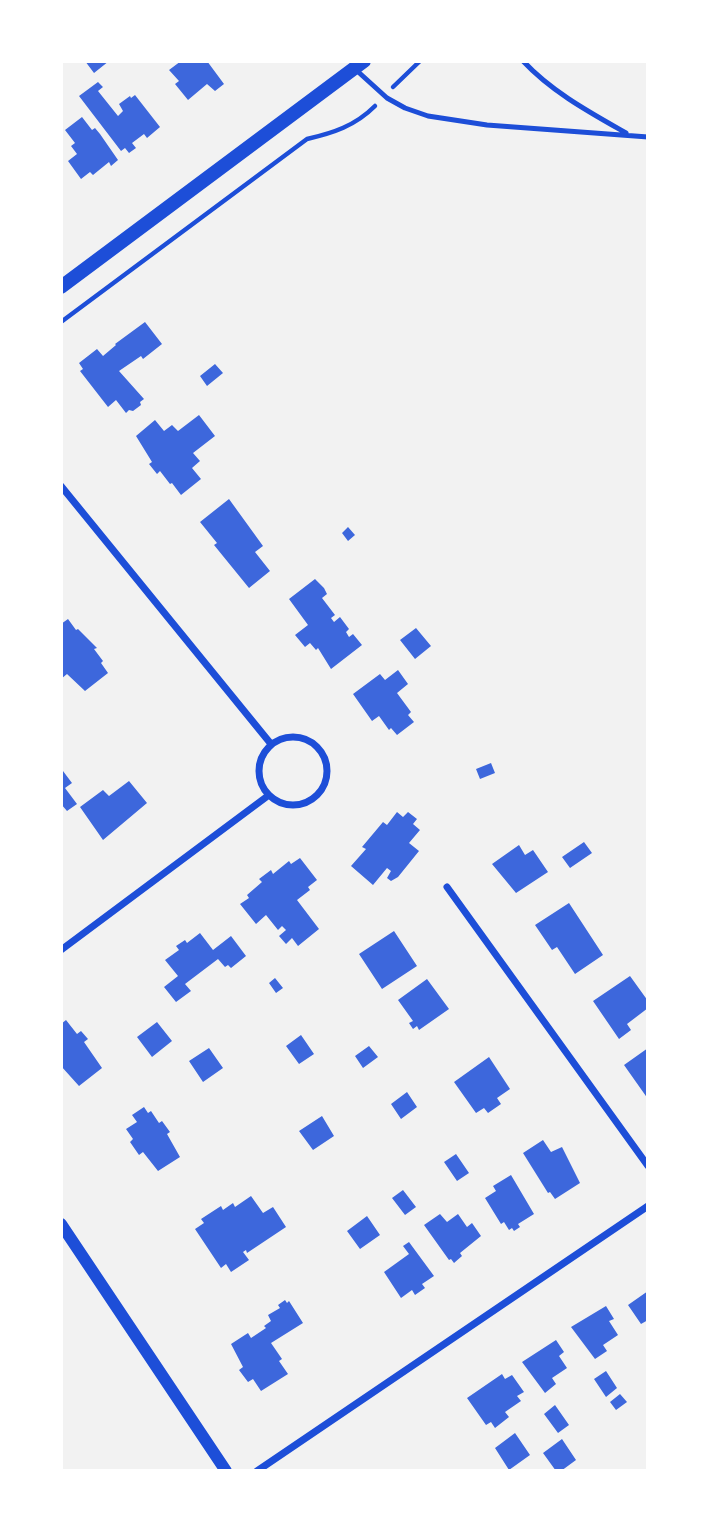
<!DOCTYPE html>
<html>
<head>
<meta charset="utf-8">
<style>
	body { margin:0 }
	#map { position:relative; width:709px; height:1532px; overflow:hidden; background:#f2f2f2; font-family:"Asap Condensed",sans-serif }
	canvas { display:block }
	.frame { position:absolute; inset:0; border:63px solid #fff; pointer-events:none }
</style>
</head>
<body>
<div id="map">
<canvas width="709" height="1532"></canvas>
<div class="frame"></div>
</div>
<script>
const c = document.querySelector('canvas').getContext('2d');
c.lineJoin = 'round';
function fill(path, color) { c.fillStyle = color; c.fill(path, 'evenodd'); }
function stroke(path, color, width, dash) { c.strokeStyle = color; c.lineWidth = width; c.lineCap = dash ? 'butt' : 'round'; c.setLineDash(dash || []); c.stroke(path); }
fill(new Path2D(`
	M85 61H109L94 73Z
	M181 61H207L224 84 215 91 207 84 188 100 175 84 179 81 169 70Z
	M98 82 103 87 98 91 118 116 123 111 119 104 130 96 131 98 135 95 160 127 147 138 144 134 132 143 136 148 129 153 125 148 121 151 79 96Z
	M82 117 92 130 95 128 100 134 118 160 111 166 109 162 93 175 90 172 81 179 68 161 77 154 71 146 75 143 65 130Z
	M145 322 162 344 143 359 141 356 119 371 144 399 140 402 141 405 133 411 129 410 126 413 116 400 108 407 80 371 83 369 79 363 97 349 103 356 116 345 115 344Z
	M215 364 223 373 207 386 200 376Z
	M199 415 215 436 193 453 200 461 192 468 201 479 181 495 172 483 170 484 160 471 157 474 149 464 152 462 136 436 155 420 164 431 172 425 178 431Z
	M229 499 263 546 255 552 270 571 249 588 214 545 217 543 200 522Z
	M348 527 355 535 348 541 342 533Z
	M315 579 324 588 327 594 322 598 335 615 331 618 334 622 340 617 349 629 346 632 349 637 353 634 362 645 331 669 318 648 316 650 310 643 305 647 295 635 308 625 289 599Z
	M68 619 76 630 78 629 97 648 94 649 103 661 101 663 108 673 85 691 67 674 61 679V624Z
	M416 628 431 646 415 659 400 640Z
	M398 670 408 684 397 693 411 712 408 715 414 722 397 735 391 728 389 730 379 716 372 721 353 694 380 674 385 680Z
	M491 763 495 773 480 779 476 769Z
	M63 771 72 783 65 788 77 804 67 811 61 804V772Z
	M129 781 147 803 103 840 80 807 103 790 109 796Z
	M397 812 403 817 408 812 417 819 413 824 420 830 409 843 419 851 398 877 391 881 387 878 391 871 387 868 373 885 351 866 366 849 362 847 383 822 387 825Z
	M584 842 592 853 570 868 562 857Z
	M519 845 525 855 533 850 548 872 516 893 492 864Z
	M300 858 317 880 308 887 310 890 297 900 319 929 298 946 292 938 286 944 279 936 286 930 282 926 278 930 266 915 256 924 240 904 249 898 247 895 262 882 259 879 271 870 273 874 289 861 291 864Z
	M569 903 603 955 575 974 557 947 552 950 535 925Z
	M394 931 417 966 382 989 359 954Z
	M200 933 213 950 231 936 246 956 231 968 228 965 225 967 218 959 185 984 191 991 176 1002 164 987 178 976 165 960 179 950 176 946 185 940 187 943Z
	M630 976 648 1001V1008L627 1024 631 1030 619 1039 593 1001Z
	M275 978 283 988 276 993 269 983Z
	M427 979 449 1009 419 1030 417 1026 413 1029 409 1023 413 1021 398 1000Z
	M66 1020 77 1034 81 1031 88 1039 84 1042 102 1068 79 1086 61 1066V1024Z
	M157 1022 172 1041 152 1057 137 1037Z
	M301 1035 314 1054 299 1064 286 1046Z
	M369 1046 378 1057 363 1068 355 1056Z
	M209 1048 223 1068 203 1082 189 1061Z
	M648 1048V1099L624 1065Z
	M489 1057 510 1089 497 1098 501 1104 488 1113 484 1108 476 1113 454 1082Z
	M407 1092 417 1107 401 1119 391 1104Z
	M144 1107 148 1113 151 1111 159 1123 162 1121 170 1132 167 1134 180 1157 158 1171 143 1152 139 1155 130 1142 133 1139 126 1129 137 1122 132 1115Z
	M322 1116 334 1136 313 1150 299 1131Z
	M543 1140 551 1152 562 1147 580 1183 555 1199 550 1192 548 1193 523 1153Z
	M456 1154 469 1173 457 1181 444 1162Z
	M511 1175 534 1214 518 1224 520 1227 514 1231 512 1228 509 1230 504 1222 501 1224 485 1198 496 1191 493 1186Z
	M403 1190 416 1207 405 1215 392 1198Z
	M251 1196 263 1213 273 1207 286 1227 247 1253 246 1250 243 1252 249 1260 231 1272 226 1264 221 1268 195 1229 204 1223 201 1219 221 1206 223 1210 233 1203 235 1207Z
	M440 1214 447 1222 458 1214 467 1227 472 1223 481 1236 460 1253 462 1256 454 1263 451 1259 449 1260 424 1225Z
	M367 1216 380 1235 360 1249 347 1231Z
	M409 1242 434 1276 422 1284 425 1288 415 1295 412 1290 401 1298 384 1272 409 1254 403 1246Z
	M648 1291V1320L641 1324 628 1305Z
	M285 1300 287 1303 289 1301 303 1323 271 1343 282 1359 279 1361 288 1374 261 1391 253 1379 248 1382 239 1370 243 1367 231 1344 248 1333 251 1338 266 1328 264 1326 271 1321 268 1315 280 1308 278 1305Z
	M606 1306 614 1319 609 1321 618 1335 603 1345 607 1351 595 1359 571 1327Z
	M556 1340 564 1352 559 1356 567 1368 552 1378 556 1384 545 1393 522 1362Z
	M606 1371 617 1388 606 1397 594 1379Z
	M502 1374 505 1379 512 1375 524 1392 517 1396 521 1401 505 1412 509 1417 495 1428 491 1422 486 1425 467 1398Z
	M620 1394 627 1402 616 1410 610 1402Z
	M555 1405 569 1425 558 1433 544 1414Z
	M515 1433 530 1455 509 1470 495 1448Z
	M562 1439 576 1460 561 1471H556L543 1453Z`), '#3d67dc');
stroke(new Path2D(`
	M393 87 420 61
	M61 322 307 139C333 133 355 126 375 106`), '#1d4ed8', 4.5);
stroke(new Path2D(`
	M523 61C552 92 589 112 626 133
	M355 69 387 98 405 108 428 116 487 125 648 137`), '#1d4ed8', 5);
stroke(new Path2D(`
	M61 486 271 744
	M259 771a34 34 0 1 1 68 0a34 34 0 1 1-68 0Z
	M447 887 648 1166
	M61 950 269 795
	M257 1471 648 1206`), '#1d4ed8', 7);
stroke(new Path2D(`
	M61 1224 226 1471`), '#1d4ed8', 12);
stroke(new Path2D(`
	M61 287 364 61`), '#1d4ed8', 14);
</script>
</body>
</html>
